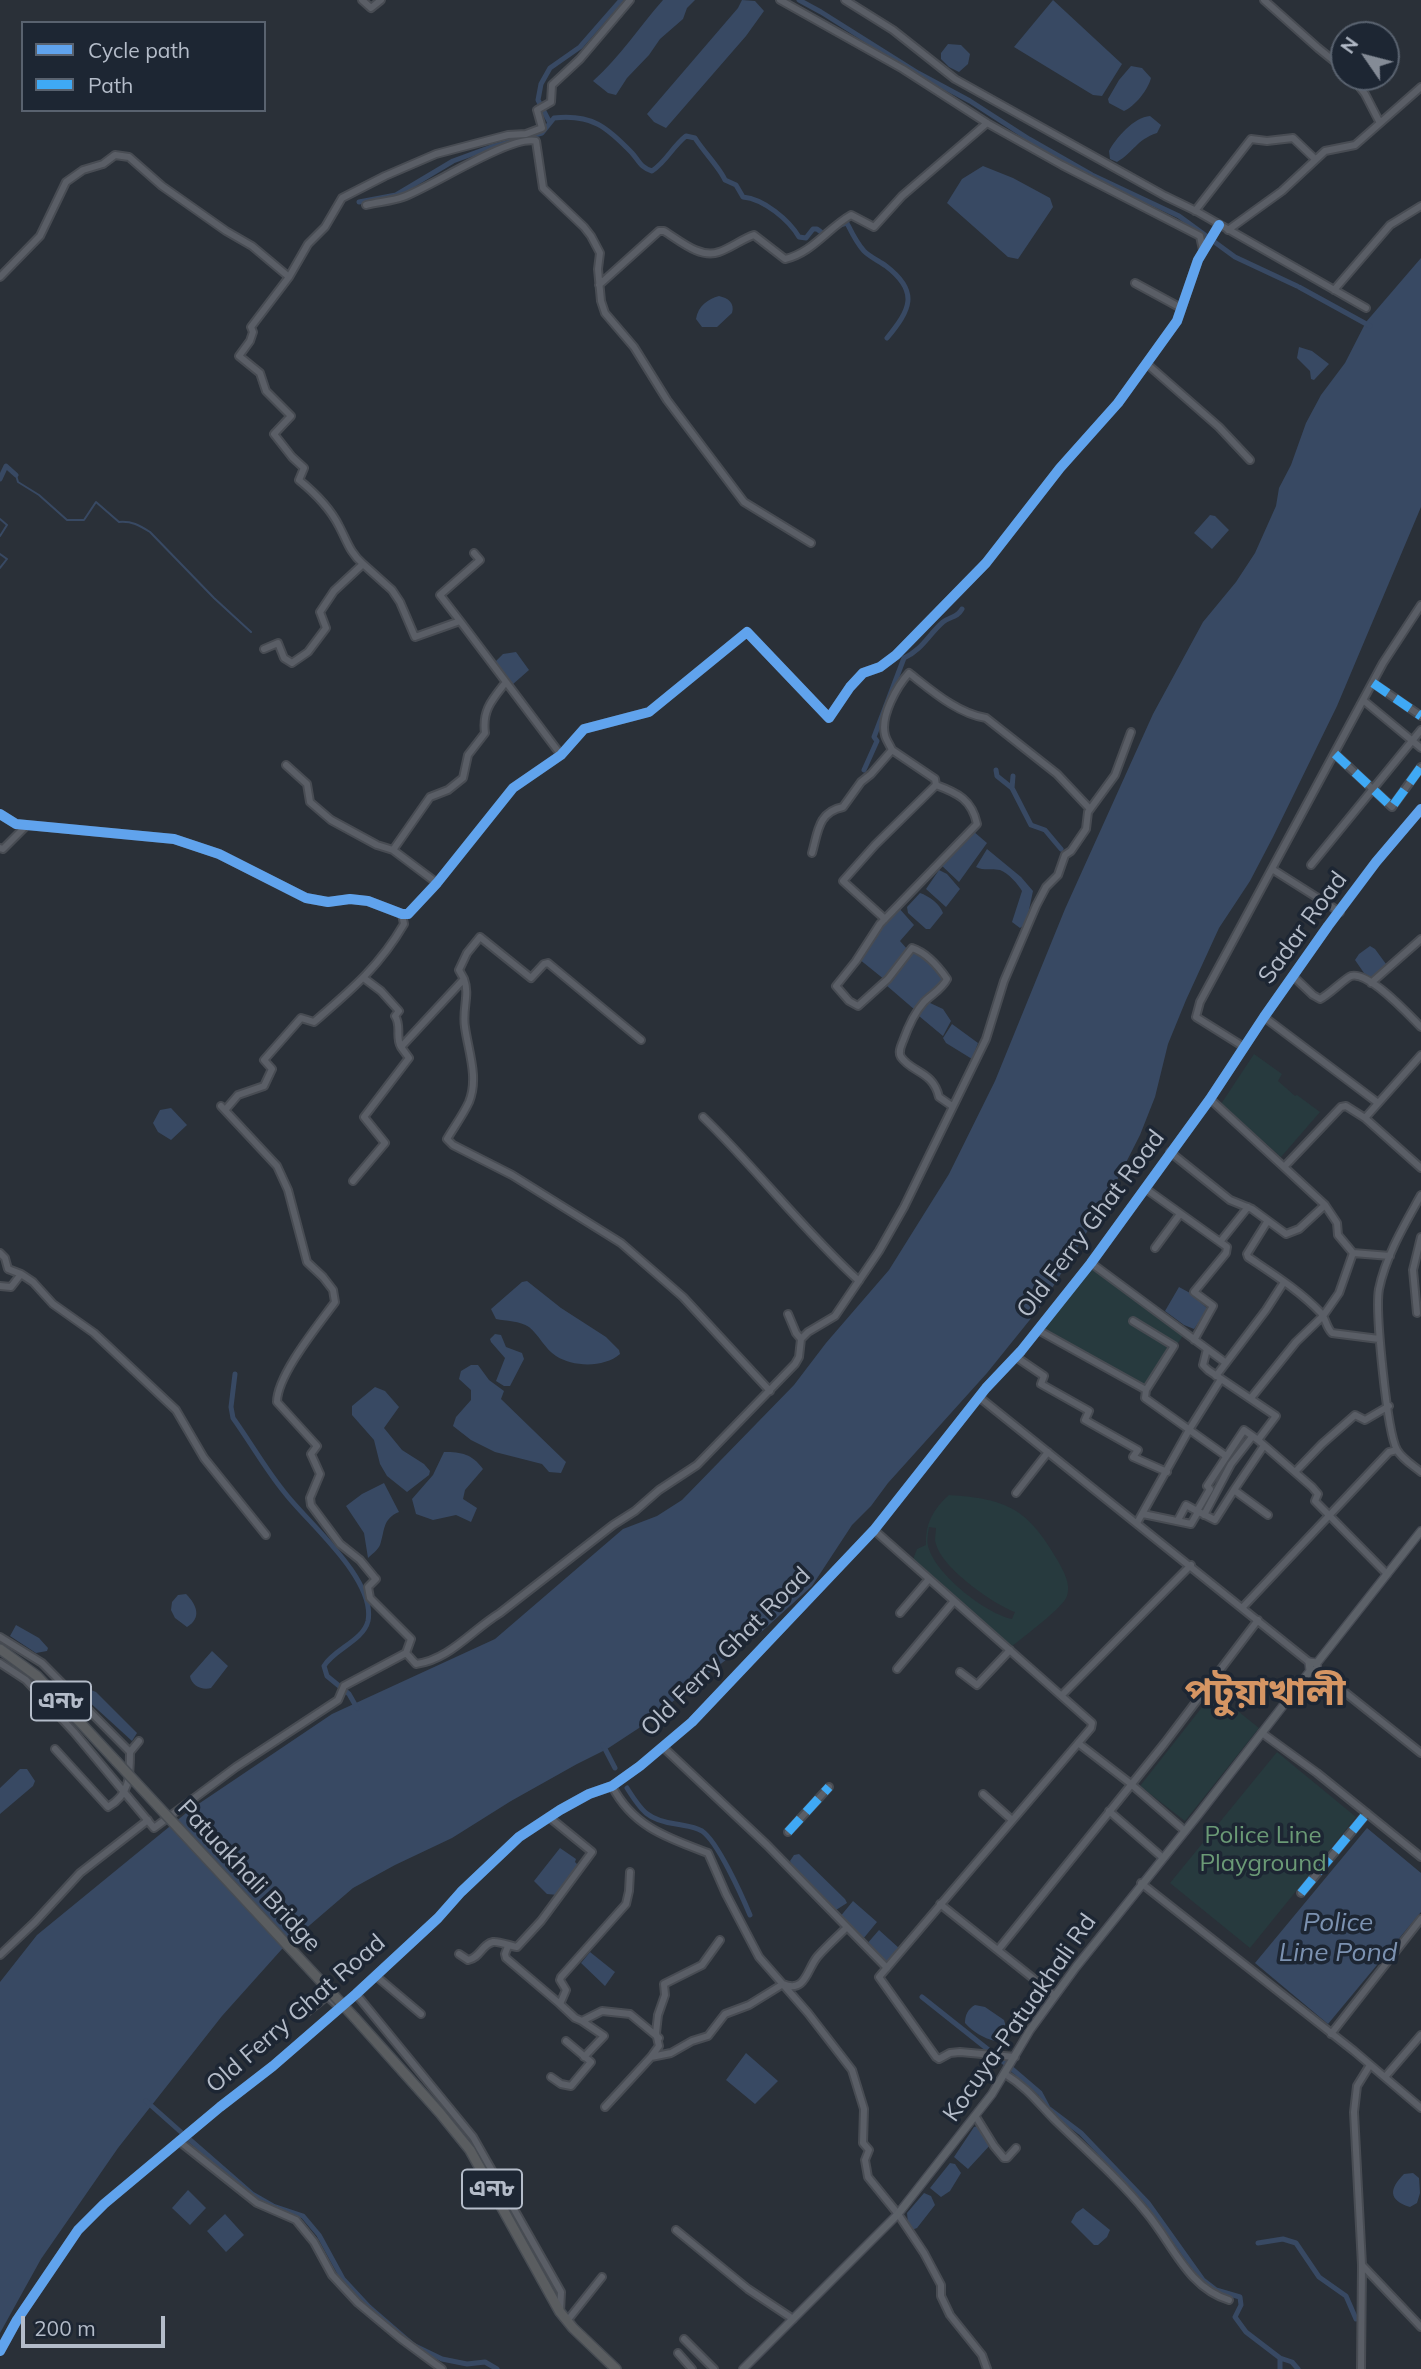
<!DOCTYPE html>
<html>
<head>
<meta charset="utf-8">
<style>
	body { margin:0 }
	#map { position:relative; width:1421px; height:2369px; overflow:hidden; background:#2a3038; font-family:Mulish,sans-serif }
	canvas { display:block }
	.legend { position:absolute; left:21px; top:21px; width:245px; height:91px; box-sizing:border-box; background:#1d2633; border:2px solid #59626f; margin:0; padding:9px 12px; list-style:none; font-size:21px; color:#b4bcc9 }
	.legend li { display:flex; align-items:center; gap:14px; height:35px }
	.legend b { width:35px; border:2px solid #59626f }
	.north { position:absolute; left:1330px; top:21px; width:70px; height:70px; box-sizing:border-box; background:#1d2633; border:2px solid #59626f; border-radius:50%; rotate:305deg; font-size:19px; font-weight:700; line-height:28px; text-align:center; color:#b4bcc9 }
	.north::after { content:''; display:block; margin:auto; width:24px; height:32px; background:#848b96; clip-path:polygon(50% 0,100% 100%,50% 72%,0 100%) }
	.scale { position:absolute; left:21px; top:2316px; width:144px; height:32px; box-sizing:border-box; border:4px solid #b4bcc9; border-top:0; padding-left:9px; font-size:21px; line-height:24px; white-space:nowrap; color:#b4bcc9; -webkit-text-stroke:5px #1d2633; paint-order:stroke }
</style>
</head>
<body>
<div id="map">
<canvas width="1421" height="2369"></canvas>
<ul class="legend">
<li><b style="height:9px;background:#60a3ed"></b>Cycle path</li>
<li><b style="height:9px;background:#3fa9f5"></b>Path</li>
</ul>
<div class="north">N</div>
<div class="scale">200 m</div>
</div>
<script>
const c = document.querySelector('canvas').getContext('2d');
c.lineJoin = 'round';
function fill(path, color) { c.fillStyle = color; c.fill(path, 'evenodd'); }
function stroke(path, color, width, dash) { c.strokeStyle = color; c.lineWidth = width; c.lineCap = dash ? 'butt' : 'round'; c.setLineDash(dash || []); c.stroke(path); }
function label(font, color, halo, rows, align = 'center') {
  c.font = font + ' Mulish,"Noto Sans Bengali",sans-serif'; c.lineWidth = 7; c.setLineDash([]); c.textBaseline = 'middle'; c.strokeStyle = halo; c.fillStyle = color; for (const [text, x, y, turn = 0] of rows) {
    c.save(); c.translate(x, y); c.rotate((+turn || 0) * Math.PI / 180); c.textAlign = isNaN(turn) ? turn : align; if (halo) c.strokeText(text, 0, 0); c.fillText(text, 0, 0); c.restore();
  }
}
fill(new Path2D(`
	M1254 1054 1282 1074 1278 1081 1295 1096 1297 1095 1320 1112 1281 1157 1221 1104Z
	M1092 1267 1184 1334 1147 1390 1042 1329Z
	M949 1495C1008 1499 1028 1509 1058 1561 1064 1572 1071 1584 1067 1596 1064 1607 1022 1638 1011 1647L912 1562 917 1549 926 1545C925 1524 933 1509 949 1495ZM929 1527 936 1528C936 1533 934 1540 936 1544 942 1568 993 1604 1015 1612L1012 1619C986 1614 937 1575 929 1549 926 1542 928 1534 929 1527Z
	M1214 1692 1259 1728 1185 1821 1140 1786Z
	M1277 1752 1356 1817 1250 1948 1170 1883Z`), '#273a3e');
fill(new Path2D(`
	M663 0H695L687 8 683 19 660 39 649 55 627 78 616 95 608 93 593 81C620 57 639 27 663 0Z
	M742 0 755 1 764 11 746 36 666 128 654 122 647 114 738 8Z
	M1053 0 1122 64 1102 96 1093 95 1014 47Z
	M948 44 961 45 970 54 968 64 959 72 949 67 941 59V53Z
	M1131 66 1142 68 1151 78C1148 90 1135 106 1124 111L1109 103 1108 99 1119 80Z
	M1150 116 1161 125 1157 133C1136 140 1134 152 1117 162L1110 159 1109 151C1116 138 1134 117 1150 116Z
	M983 166 1013 178 1050 198 1053 207 1018 259 1008 257 947 203 962 179Z
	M1421 258V507L1337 706 1273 837 1250 881 1219 928 1186 1000 1168 1044 1155 1097 1140 1135 1108 1198 1041 1306 987 1373 888 1483 871 1506 852 1525 812 1586 759 1634 639 1728 607 1749 577 1764 511 1801 452 1838 395 1865 353 1888 282 1949 222 2016 118 2148 41 2259 0 2333V1982L37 1935 191 1809 332 1714 495 1639 623 1529 657 1516 682 1500 794 1385 826 1343 889 1270 949 1174 995 1081 1065 909 1153 714 1203 622 1236 582 1255 553 1276 506 1279 488 1291 465 1306 423 1321 395 1345 363 1366 322Z
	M719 296C728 298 735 303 732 313L717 327H702L696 319C698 306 708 299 719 296Z
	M1299 347 1312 351 1329 364 1314 380 1311 379 1310 371 1297 358Z
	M1210 515 1215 516 1229 530 1212 549 1194 533Z
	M516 652 529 670 512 685 494 663 503 654Z
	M973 831 987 843 959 882 940 864Z
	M987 849 1021 877 1033 891 1026 924 1020 928 1012 922 1022 891C1018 884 1008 873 1000 870 991 868 984 871 976 867Z
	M939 870 947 874 960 889 946 907 926 889Z
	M920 893C929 896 940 904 943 913L930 929H926L908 913 907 907Z
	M898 907 914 925 900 941 908 950 885 980 859 959 872 939Z
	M1370 946 1375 949 1386 964 1372 978 1364 973 1355 960 1359 954Z
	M916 951 944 977 939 986 915 1010 886 985 912 952Z
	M928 1002 943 1009 951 1021 943 1036 919 1016Z
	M952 1024 978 1043 972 1059 946 1043 943 1038Z
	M171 1108 187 1125 171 1140 158 1132 153 1123 160 1110Z
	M527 1281 561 1308 606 1337 619 1350 620 1354C604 1368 573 1367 556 1356 545 1349 539 1335 529 1327 520 1321 506 1321 496 1319L491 1309 522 1282Z
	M1179 1287 1190 1293 1208 1309 1194 1329 1184 1325 1165 1311Z
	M495 1334 501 1335 506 1347 522 1353 524 1359 510 1386H504L496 1381 505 1358 491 1342 490 1339Z
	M471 1365H478L489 1380 504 1391 501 1399 566 1462 561 1473 549 1472 542 1464 495 1452 471 1440 453 1426 456 1417 471 1400V1390L459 1379 461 1371Z
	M375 1387 385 1391 399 1407 384 1428 402 1450 424 1464 430 1471 429 1475 407 1492 387 1476 380 1464 374 1440 352 1415V1406Z
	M444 1452C462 1452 472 1454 483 1469L465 1490 463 1499 477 1508 471 1522 456 1515 433 1520 416 1514 412 1499 433 1475Z
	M384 1483 399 1512C382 1519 385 1531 380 1545 378 1550 372 1554 368 1558L364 1533 346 1506 362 1494Z
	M186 1594C197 1605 202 1618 187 1627L175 1618 171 1610 172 1602 178 1595Z
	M16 1625 39 1638 48 1648 47 1651 36 1653 10 1636Z
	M212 1651 228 1666 211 1688C202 1691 191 1685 190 1676Z
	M91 1690 96 1692 137 1733 132 1741 86 1699 85 1695Z
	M20 1769H27L35 1781 33 1786 0 1814V1788Z
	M1367 1828 1421 1873V1912L1328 2024 1255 1963Z
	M560 1848 576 1859 575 1862 579 1866C571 1875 566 1884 558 1895L547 1894 534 1881Z
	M799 1854 845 1899 847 1903 836 1910 794 1870 790 1861 794 1855Z
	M853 1901 877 1922 863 1939 839 1918Z
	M879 1930 900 1949 888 1963 866 1945Z
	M590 1952 615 1972 605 1986 581 1963Z
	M975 2005 985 2007 1004 2020C1008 2031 1003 2035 995 2041 983 2038 973 2032 965 2023 965 2015 968 2009 975 2005Z
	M746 2053 778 2081 755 2104 726 2080Z
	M978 2126 992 2143 968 2169 954 2157 974 2127Z
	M950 2163 955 2164 961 2173 950 2191 941 2197 930 2188Z
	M1413 2173 1419 2178 1420 2193 1417 2203 1410 2207C1388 2200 1389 2189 1404 2174Z
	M188 2190 206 2208 190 2225 172 2208Z
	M924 2193 931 2196 935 2205 917 2228 912 2230 908 2224 907 2213Z
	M1083 2208 1110 2230 1107 2237 1098 2245H1094L1071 2222 1076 2213Z
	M225 2214 244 2235 226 2252 207 2231Z`), '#384963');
stroke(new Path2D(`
	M16 475 18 482 39 495 67 520H84L96 502 119 522C132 521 139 525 150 532L214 598 251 632
	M0 519 7 525 0 536
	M0 554 7 559 0 568`), '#384963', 2);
stroke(new Path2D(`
	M799 0 821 12 918 73 970 101 1029 139 1092 175 1179 216 1235 257 1297 286
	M550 123 538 100 541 84 550 68 580 47 621 0
	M359 202 396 195 453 161 491 147 542 133 554 118C592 114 607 127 632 153 639 161 641 168 652 171 667 161 672 147 686 136L695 138C703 151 720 168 725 180L736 185 743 197C764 199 789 220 799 237L806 238 813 229H817L825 235
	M838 226 847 223C852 233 856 242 864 251 870 257 879 261 886 266 920 292 910 310 887 338
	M1299 287 1370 326
	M0 479 6 466 16 475
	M864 770 877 741 874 737 904 658C922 650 929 634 943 622 951 616 957 618 962 609
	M996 770 997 776 1012 788
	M1013 776 1012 788 1031 825 1045 830 1061 849
	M235 1374 231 1407 233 1418C251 1443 266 1470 285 1493 308 1523 376 1579 368 1621 363 1641 334 1649 324 1666L327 1676 349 1694 357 1708
	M603 1745 615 1768
	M627 1788C642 1812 648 1820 676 1824 686 1826 693 1826 702 1831 718 1842 742 1896 750 1915
	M922 1997 1005 2063 1040 2093 1048 2108 1081 2133 1148 2203 1203 2280 1216 2290 1240 2297 1241 2305 1235 2317 1246 2332 1280 2358V2369
	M146 2101 182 2133
	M189 2139 252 2194 273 2206 303 2216 319 2235 343 2279 369 2307 413 2345 442 2359 467 2364 485 2362 497 2369
	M1258 2243 1283 2239 1296 2243 1319 2277 1346 2296 1356 2319
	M1280 2358 1292 2362 1298 2369`), '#384963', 5);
const minor = new Path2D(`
	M362 0 371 8 381 0
	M780 0 903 69 987 123 1062 165 1200 236 1203 250
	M845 0 893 30 955 79 1165 196 1196 211 1366 308
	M1264 0 1318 48 1344 69
	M1352 77 1365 94 1380 123
	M366 205C378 202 392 201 403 197 431 187 512 134 536 141L543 188 584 227 591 236 600 253 598 269 601 301 605 313 634 347 667 400 744 502 811 543
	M1195 211 1251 139 1267 141 1293 138 1315 159
	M1228 230 1282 191 1325 151 1355 145 1421 87
	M0 277 40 236 66 182 83 170 103 164 115 155 129 157 162 186 226 231 252 246 289 277
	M1135 283 1181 308
	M599 285 659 231H664C679 240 700 259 719 252 731 248 742 239 754 235L785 259C812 253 828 228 851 215L874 227 902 196 987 123
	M1334 290 1390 225 1421 206
	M1147 364 1219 427 1250 460
	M363 564C350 553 347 541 339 526 330 508 315 493 299 480L304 468 292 457 274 434 291 416 266 391 260 373 239 356 250 341 253 332 251 327 289 277 308 244 325 227 342 198 385 176 436 154 508 135 526 134 542 128 537 110 551 102 552 85 580 59 630 0
	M460 621 440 595 480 560 474 553
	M264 649 278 643 284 658 292 663 308 652 326 628 320 612 334 591 363 564 392 590 400 602 415 637 460 621 561 755
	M1373 683 1421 716
	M1363 700 1421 748
	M892 750 935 779 936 785
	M1335 754 1392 807 1421 767
	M286 765 307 784 310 802 331 820 377 845 393 850 437 883
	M0 814 16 824 174 839 219 854 306 898 328 902 350 899 368 901 402 914H408L437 883 513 788 561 755 584 729 649 712 747 632 829 718 850 687 863 673 880 667 896 655 986 563 1060 468 1118 403 1177 321 1198 260 1219 225
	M0 848 3 849 27 825
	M393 850 430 797 448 790 463 778 468 755 485 733C482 710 492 700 506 682
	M812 853C818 832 818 812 843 807L861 782 871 774 892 750C890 745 886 740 885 735 880 716 897 686 909 673 931 690 958 714 986 718L1057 774 1090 809
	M1311 865 1421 730
	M1272 869 1340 912
	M885 919 843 881 875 845 936 785C958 793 972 800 977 824L880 924 856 961 836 986 849 1001 858 1006 888 979 912 948C927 953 938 966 947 979 942 989 932 994 924 1002 914 1013 908 1027 903 1041 901 1046 898 1052 901 1057 912 1073 933 1071 939 1097L952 1106
	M1293 976 1313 995 1320 999C1330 994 1344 979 1351 976 1369 971 1409 1015 1421 1027
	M365 979 381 991 399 1011 395 1016C402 1026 395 1037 401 1047L464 979C470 995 462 1009 465 1027 468 1050 479 1078 469 1102 463 1115 454 1127 447 1139L453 1145 512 1175 621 1243 683 1297 770 1391
	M464 979 459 970 467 953 480 937 531 978 544 964 548 963 641 1040
	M1371 983 1421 939
	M1264 1017 1378 1103
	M1244 1047 1196 1017 1200 1002 1383 663 1421 605
	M1210 1099 1284 1167 1341 1107 1346 1106 1365 1118 1421 1168
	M221 1106 277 1166 288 1190 307 1262 323 1277 333 1290 335 1302C319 1324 277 1375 277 1402L317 1446 311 1454 320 1474 310 1498 311 1505 340 1544 360 1560 374 1577 376 1579 368 1587 370 1598 411 1639 406 1653
	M226 1109 238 1095 264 1086 272 1069 264 1060 301 1018 314 1022C351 990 379 967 404 924L402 914
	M703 1117C757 1169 803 1230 859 1281
	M1365 1118 1421 1055
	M1170 1152 1230 1200 1252 1209 1286 1234 1299 1229 1325 1205 1337 1223 1338 1235 1353 1253 1390 1256
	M1284 1167 1325 1205
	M353 1181 385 1143 364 1117 409 1058 401 1047
	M1146 1189 1227 1247 1226 1253 1194 1292 1213 1306 1194 1340
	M1421 1195C1405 1224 1386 1255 1379 1289 1375 1311 1387 1432 1397 1450 1402 1459 1414 1466 1421 1472
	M1267 1222 1247 1254 1248 1257C1273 1274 1300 1291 1321 1313 1326 1319 1326 1327 1332 1333L1379 1339
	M1220 1242 1248 1207
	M1155 1248 1180 1214
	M0 1253 5 1258 8 1269 21 1274 11 1287 0 1286
	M1091 1263 1226 1363
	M21 1274 33 1282 53 1304 94 1333 176 1410 204 1458 266 1535
	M1417 1313 1413 1270 1421 1237
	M1133 1321 1174 1346 1146 1390
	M1038 1330 1146 1390 1145 1398 1226 1456
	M801 1339 808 1332 835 1316 879 1251 904 1207 986 1039 1004 981 1036 906 1046 887 1058 875 1065 855 1071 851 1086 829 1088 812 1115 775 1131 732
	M1016 1357 1044 1376 1041 1384 1089 1411 1085 1420 1138 1450 1133 1457 1167 1472
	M1216 1376 1266 1310 1284 1282
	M979 1397 1309 1662
	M1251 1398 1296 1342 1323 1316 1339 1293 1353 1253
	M1258 1440 1312 1487 1318 1494 1315 1501 1387 1574
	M1263 1447 1234 1490 1268 1515
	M1295 1472 1322 1444 1355 1415 1365 1420 1389 1406
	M1016 1493 1048 1452
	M1201 1513 1215 1520 1234 1490
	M1143 1514 1191 1524 1198 1512
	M1204 1515 1231 1464 1252 1437
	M1178 1520 1186 1505 1197 1511 1210 1489 1207 1486 1244 1430 1258 1440 1276 1416 1208 1370 1203 1365 1207 1349
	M1137 1523 1189 1430 1221 1379
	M874 1530 1092 1723 1091 1728 879 1977 936 2057 939 2059 950 2053 960 2052 1015 2057
	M1242 1608 1389 1452 1397 1450
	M900 1613 929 1579
	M0 1637 42 1663 130 1752C130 1777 130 1794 108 1807L55 1749
	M0 1663 26 1680 74 1732 154 1828 236 1767 338 1700 344 1686 406 1653 416 1664C449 1660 472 1630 500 1613L613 1525 635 1511 659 1490 697 1465 795 1364 799 1357 801 1339 796 1333 788 1314
	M897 1669 954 1601
	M1317 1670 1421 1753
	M960 1672 977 1685 1010 1650
	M1062 1695 1191 1565
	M1262 1733 1317 1773 1421 1857
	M1078 1743 1131 1784 1185 1831
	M663 1747 767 1845 887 1968
	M130 1752 139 1741
	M612 1786C633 1827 668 1838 708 1853L726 1894 759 1957 808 2013 852 2070 864 2109 863 2143 869 2150 865 2160 868 2177 898 2214 924 2253 941 2285V2296L950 2315 982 2355 987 2369
	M983 1794 1012 1820
	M1109 1811 1163 1858
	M788 1832 829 1787
	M630 1872 629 1891 626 1904 561 1977 560 1980 566 1990 560 2004 575 2018 582 2021 602 2011 630 2014 659 2038
	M1141 1883 1354 2051 1421 2108
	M1301 1893 1367 1813
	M940 1904 1054 1995
	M508 1946 505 1954 506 1958 560 2004
	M998 1950 1164 1744 1258 1620
	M459 1954 468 1960C480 1958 482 1944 493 1942 499 1941 510 1946 517 1947L541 1921 592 1852 549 1817
	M0 1955 35 1922 80 1873 148 1820
	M376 1976 421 2014
	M356 1994 473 2137 561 2292 560 2312
	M302 2016 327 1996 340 2008
	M582 2021 604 2036 584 2057
	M1331 2034 1421 1919
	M651 2057 659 2046 656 2033 658 2015 665 1995 664 1984 702 1965 720 1940
	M1005 2074C1028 2088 1038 2103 1056 2121 1087 2151 1119 2179 1146 2212 1173 2244 1187 2287 1229 2300
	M551 2077 561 2084 571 2086 591 2062 566 2041
	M1385 2077 1421 2035
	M605 2107 651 2057 671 2053 692 2041 708 2036 725 2014 749 2005 783 1984C806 1994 807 1968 818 1956 827 1946 837 1937 846 1928
	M976 2117 994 2146 1004 2158H1007L1016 2148
	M179 2141 257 2203 296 2220 314 2242 332 2275 358 2303 400 2338 442 2369
	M676 2230 748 2289 793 2319
	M1362 2265 1421 2327
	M567 2321 602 2277
	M684 2339 714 2369
	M0 2351 17 2320 78 2230 104 2204 220 2107 273 2066 356 1994 438 1918 461 1892 519 1837 560 1810 589 1794 612 1786 640 1766 692 1722 874 1530 986 1388 1021 1351 1091 1263 1210 1099 1264 1017 1328 926 1376 862 1421 809
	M678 2353 692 2369
	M1361 2369 1362 2265 1354 2112 1357 2086 1370 2065`);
const major = new Path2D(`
	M1317 1663 1309 1662 1310 1671 1317 1670V1663L1421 1531
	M743 2369 898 2214 992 2094 1030 2030 1076 1967 1198 1815 1310 1671`);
const highway = new Path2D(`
	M0 1649 37 1676 116 1761
	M355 2018 440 2113 470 2150 560 2312 573 2328 616 2369`);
stroke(minor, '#484c53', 10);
stroke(major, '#484c55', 10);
stroke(highway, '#474c53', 12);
stroke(minor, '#5a5e66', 6);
stroke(major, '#5c6168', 7);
stroke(highway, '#5a5d60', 9);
const highwayBridge = new Path2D(`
	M116 1761 355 2018`);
stroke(highwayBridge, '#474c53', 12, []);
stroke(highwayBridge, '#5a5d60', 9);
stroke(new Path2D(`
	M1373 683 1421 716
	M1335 754 1392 807 1421 767
	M788 1832 829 1787
	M1301 1893 1367 1813`), '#3fa9f5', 9, [18, 9]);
stroke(new Path2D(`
	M0 814 16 824 174 839 219 854 306 898 328 902 350 899 368 901 402 914H408L437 883 513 788 561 755 584 729 649 712 747 632 829 718 850 687 863 673 880 667 896 655 986 563 1060 468 1118 403 1177 321 1198 260 1219 225
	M0 2351 17 2320 78 2230 104 2204 220 2107 273 2066 356 1994 438 1918 461 1892 519 1837 560 1810 589 1794 612 1786 640 1766 692 1722 874 1530 986 1388 1021 1351 1091 1263 1210 1099 1264 1017 1328 926 1376 862 1421 809`), '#60a3ed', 10);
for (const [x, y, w] of [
	[61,1701,60],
	[492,2189,60]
]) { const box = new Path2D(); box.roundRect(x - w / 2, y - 19.5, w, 39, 5); c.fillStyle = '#1d2633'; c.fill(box); stroke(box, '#b4bcc9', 2); }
label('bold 23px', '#b4bcc9', null, [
	["এন৮",61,1701],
	["এন৮",492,2189]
]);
label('24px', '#b4bcc9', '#1d2633', [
	["Sadar Road",1303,928,-54],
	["Old Ferry Ghat Road",1091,1224,-53],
	["Old Ferry Ghat Road",726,1652,-45],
	["Patuakhali Bridge",249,1876,47],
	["Old Ferry Ghat Road",296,2014,-41],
	["Kocuya-Patuakhali Rd",1020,2018,-55]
]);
label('24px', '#6b9a76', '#1d2633', [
	["Police Line",1263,1836],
	["Playground",1263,1864]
]);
label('italic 26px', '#7c92b1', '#1d2633', [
	["Police",1338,1923],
	["Line Pond",1338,1953]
]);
label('bold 38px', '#d59563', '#1d2633', [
	["পটুয়াখালী",1265,1694]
]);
</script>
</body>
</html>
